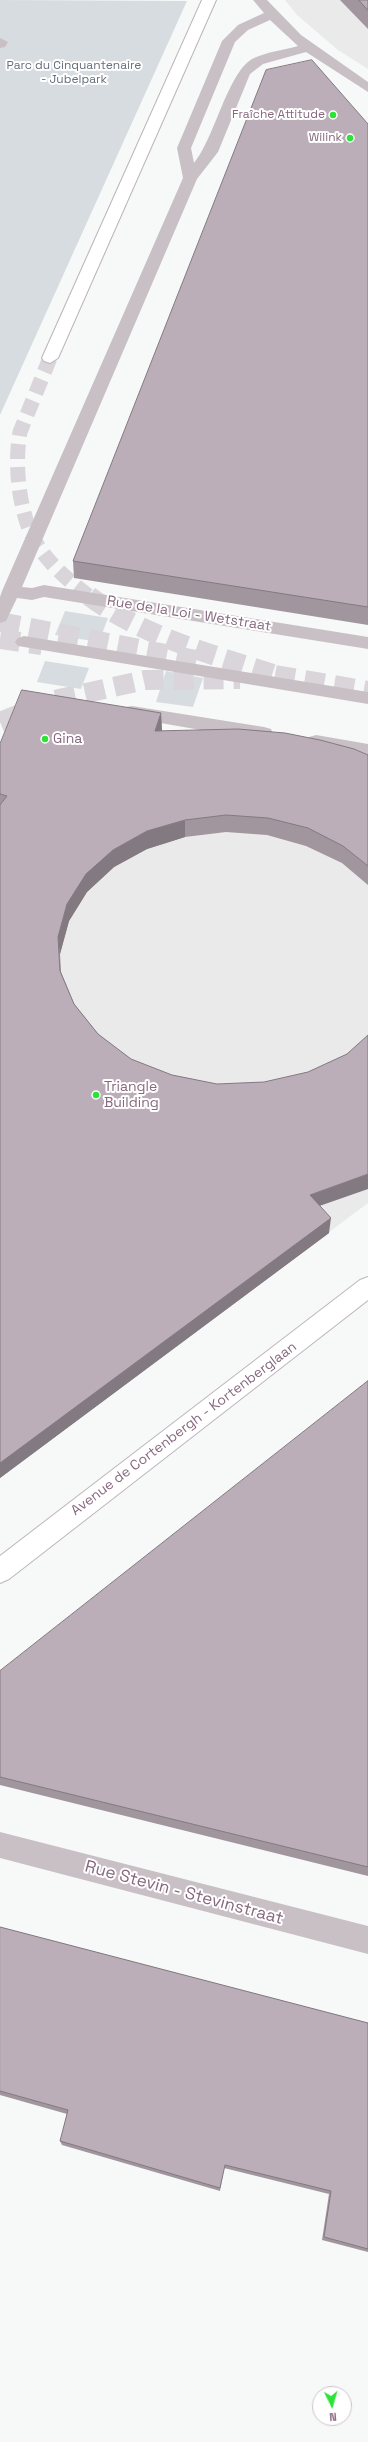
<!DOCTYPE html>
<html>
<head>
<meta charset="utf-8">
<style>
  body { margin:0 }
  #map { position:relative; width:368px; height:2442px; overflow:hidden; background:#f6f9f8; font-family:"Space Grotesk",sans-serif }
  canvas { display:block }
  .north { position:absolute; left:312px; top:2386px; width:40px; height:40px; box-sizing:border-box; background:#fff; border:1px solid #cfc3cc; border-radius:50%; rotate:175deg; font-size:11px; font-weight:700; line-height:16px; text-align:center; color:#87687f }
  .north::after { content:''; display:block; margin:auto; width:14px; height:18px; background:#2ce339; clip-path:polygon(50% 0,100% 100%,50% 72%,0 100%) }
</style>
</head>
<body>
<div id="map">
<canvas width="368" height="2442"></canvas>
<div class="north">N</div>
</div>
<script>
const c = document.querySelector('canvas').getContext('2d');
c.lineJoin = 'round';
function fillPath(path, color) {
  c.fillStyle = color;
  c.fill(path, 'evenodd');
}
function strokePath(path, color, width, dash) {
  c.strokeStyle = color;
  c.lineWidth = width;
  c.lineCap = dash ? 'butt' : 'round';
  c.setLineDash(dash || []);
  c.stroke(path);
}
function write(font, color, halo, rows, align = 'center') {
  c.font = font + ' "Space Grotesk",sans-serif';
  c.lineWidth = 4;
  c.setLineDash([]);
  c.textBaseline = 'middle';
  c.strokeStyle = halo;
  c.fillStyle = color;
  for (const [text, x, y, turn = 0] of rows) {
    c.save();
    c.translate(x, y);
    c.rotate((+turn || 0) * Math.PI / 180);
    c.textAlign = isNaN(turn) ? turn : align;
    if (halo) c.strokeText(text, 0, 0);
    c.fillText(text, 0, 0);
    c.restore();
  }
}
fillPath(new Path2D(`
  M 285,0 L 368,0 L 368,69 L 338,50 L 297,15 Z
  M 24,708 L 368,765 L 368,1203 L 0,1478 L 0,768 Z`), '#eaeaea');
fillPath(new Path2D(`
  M 0,0 L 187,1 L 0,415 Z
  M 65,611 L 108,618 L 99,642 L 55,635 Z
  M 45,661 L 89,668 L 81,689 L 37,682 Z
  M 166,671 L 203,678 L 193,707 L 156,702 Z`), '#d7dce0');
strokePath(new Path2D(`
  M 50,358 L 20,432 C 14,465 19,514 36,543 C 50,565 70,582 90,597`), '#dad5da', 15, [15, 8]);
strokePath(new Path2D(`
  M 89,596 C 146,639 222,657 289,679
  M 0,622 L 201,661
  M 0,639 L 42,645
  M 275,675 L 368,691
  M 0,722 L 55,700 L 145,680 L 240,679`), '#dad5da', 20, [20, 10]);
const secondary = new Path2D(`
  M 368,1277 L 368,1300 L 9,1579 L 0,1583 L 0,1556 L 360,1280 Z`);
const trunk = new Path2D(`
  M 202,0 L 216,0 L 58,358 L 50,363 L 44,361 L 42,358 Z`);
strokePath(secondary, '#bfb5bc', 2);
strokePath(trunk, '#bcb3b9', 2);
fillPath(new Path2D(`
  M 0,38 L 8,42 L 5,47 L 0,48 Z
  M 24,636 L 368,692 L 368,704 L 18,646 L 15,642 L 18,638 Z
  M 132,706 L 264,727 L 271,729 L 273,734 L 271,739 L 264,741 L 126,717 L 123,712 L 126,707 Z
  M 316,735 L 368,744 L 368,758 L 309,747 L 307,742 L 309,737 Z`), '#c9c0c6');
fillPath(new Path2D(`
  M 253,0 L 267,0 L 301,35 L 368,82 L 368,92 L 306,52 L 263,64 L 250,74 L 218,152 L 197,179 L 22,587 L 32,588 L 44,585 L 368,637 L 368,649 L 44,597 L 32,600 L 17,598 L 6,621 L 0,623 L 0,597 L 2,591 L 183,178 L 177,148 L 222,41 L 238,25 L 264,13 ZM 270,20 L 298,46 C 284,50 267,52 254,58 C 228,70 215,138 194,163 L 191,148 L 235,42 L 248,30 Z
  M 0,1832 L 368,1926 L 368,1954 L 0,1858 Z`), '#c9c0c6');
fillPath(secondary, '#fff');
fillPath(trunk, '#fff');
fillPath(new Path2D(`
  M 340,0 L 368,0 L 368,29 Z
  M 368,124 L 368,625 L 74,578 L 73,561 Z
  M 161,713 L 162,731 L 368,755 L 368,885 L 342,863 L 306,846 L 267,835 L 226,832 L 185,837 L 147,849 L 114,867 L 87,892 L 69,921 L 60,954 L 61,972 L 74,1004 L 98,1034 L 320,1206 L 329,1233 L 0,1478 L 0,744 Z
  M 368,1381 L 368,1876 L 0,1785 L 0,1671 Z
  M 0,1927 L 368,2023 L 368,2252 L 322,2240 L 329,2194 L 224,2168 L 220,2191 L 62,2145 L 60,2141 L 67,2114 L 0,2095 Z`), '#a1969e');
fillPath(new Path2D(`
  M 161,713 L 162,731 L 155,731 Z
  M 185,820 L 185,837 L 147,849 L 114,867 L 87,892 L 69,921 L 60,954 L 58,937 L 67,904 L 86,874 L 113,850 L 147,831 Z
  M 368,1174 L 368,1189 L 308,1210 L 310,1195 Z
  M 331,1218 L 329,1233 L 0,1478 L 0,1463 Z`), '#837a81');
const building = new Path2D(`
  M 359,0 L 368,0 L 368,10 Z
  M 312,60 L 368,124 L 368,607 L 73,561 L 266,70 Z
  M 22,690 L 161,713 L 155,731 L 238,729 L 285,733 L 320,740 L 354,749 L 368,755 L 368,866 L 343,846 L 308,828 L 268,818 L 226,815 L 185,820 L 147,831 L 113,850 L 86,874 L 67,904 L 58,937 L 60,971 L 74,1004 L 98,1034 L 131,1059 L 172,1075 L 217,1084 L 264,1082 L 308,1072 L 347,1054 L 368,1035 L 368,1174 L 310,1195 L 331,1218 L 0,1463 L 0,805 L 7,796 L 0,794 L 0,744 Z
  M 368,1381 L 368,1867 L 0,1777 L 0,1671 Z
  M 0,1927 L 368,2023 L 368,2249 L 324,2237 L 331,2191 L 225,2165 L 220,2188 L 60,2141 L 68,2110 L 0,2091 Z`);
fillPath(building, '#bbaeb8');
strokePath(building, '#837a81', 1);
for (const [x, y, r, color] of [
  [333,115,4,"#2ce339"],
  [350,138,4,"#2ce339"],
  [45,739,4,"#2ce339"],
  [96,1095,4,"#2ce339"]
]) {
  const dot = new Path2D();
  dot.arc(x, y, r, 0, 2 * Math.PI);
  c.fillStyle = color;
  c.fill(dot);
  strokePath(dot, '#fff', 1.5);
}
write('12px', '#676f7e', '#fff', [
  ["Parc du Cinquantenaire",74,66],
  ["- Jubelpark",74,80]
]);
write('12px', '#87687f', '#fff', [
  ["Fraîche Attitude",325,115],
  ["Wilink",342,138]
], 'right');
write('14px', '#87687f', '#fff', [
  ["Rue de la Loi - Wetstraat",189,614,9],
  ["Avenue de Cortenbergh - Kortenberglaan",184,1429,-37]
]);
write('14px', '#87687f', '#fff', [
  ["Gina",53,739],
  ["Triangle",104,1087],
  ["Building",104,1103]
], 'left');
write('17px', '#87687f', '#fff', [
  ["Rue Stevin - Stevinstraat",184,1893,15]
]);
</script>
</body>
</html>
